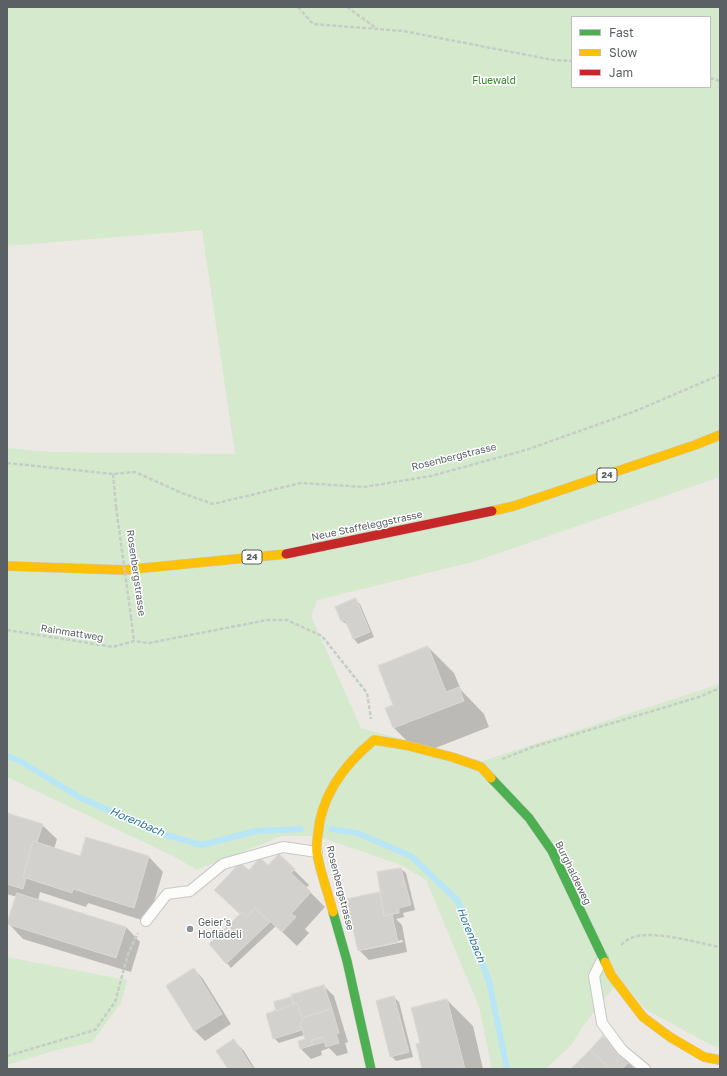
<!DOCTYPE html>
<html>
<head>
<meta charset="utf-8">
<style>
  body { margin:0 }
  #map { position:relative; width:727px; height:1076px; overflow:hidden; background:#ece9e4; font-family:"Golos Text",sans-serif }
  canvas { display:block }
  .frame { position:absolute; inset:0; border:8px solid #5a6064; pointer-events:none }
  .legend { position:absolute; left:571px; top:16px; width:140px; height:72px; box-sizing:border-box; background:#fff; border:1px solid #bdbfc1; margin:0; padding:5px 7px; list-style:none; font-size:12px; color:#5a6064 }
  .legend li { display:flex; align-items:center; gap:8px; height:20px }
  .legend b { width:20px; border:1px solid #bdbfc1 }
</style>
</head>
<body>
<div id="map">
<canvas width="727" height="1076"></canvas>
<div class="frame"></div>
<ul class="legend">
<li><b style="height:5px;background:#4caf50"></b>Fast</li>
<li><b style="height:5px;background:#ffc107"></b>Slow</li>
<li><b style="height:5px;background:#c62828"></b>Jam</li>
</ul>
</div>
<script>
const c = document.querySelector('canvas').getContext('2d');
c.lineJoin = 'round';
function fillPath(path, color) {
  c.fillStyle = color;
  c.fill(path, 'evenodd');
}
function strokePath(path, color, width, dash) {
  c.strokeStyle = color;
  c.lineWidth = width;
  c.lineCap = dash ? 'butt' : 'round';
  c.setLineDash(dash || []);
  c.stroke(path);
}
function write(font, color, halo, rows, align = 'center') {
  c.font = font + ' "Golos Text",sans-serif';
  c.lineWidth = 3;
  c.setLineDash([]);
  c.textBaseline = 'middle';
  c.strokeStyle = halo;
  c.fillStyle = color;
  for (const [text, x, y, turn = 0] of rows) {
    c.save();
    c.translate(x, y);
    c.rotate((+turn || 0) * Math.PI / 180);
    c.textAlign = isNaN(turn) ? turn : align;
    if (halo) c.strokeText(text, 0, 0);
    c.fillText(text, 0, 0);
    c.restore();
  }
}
fillPath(new Path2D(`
  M 7,7 L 720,7 L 720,477 L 473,562 L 317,600 L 311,616 L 361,728 L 482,761 L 720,684 L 720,1048 L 709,1044 L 645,1009 L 620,979 L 583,1026 L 572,1044 L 546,1069 L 492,1069 L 479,1007 L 426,880 L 401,865 L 317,836 L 282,836 L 197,870 L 173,856 L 7,777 L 7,448 L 52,452 L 235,454 L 202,230 L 7,246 ZM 572,17 L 710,17 L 710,87 L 572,87 Z
  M 7,957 L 127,980 L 121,1003 L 92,1042 L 53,1051 L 7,1065 Z`), '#d5e9cd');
fillPath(new Path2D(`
  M 355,600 L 360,604 L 374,637 L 358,644 L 354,639 L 348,625 L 342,621 Z
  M 428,647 L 454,673 L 461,690 L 484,714 L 489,727 L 420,754 L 394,728 L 387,708 L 394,705 Z
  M 7,814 L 42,825 L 57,839 L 54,849 L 81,857 L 87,838 L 149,857 L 163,872 L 148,922 L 88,903 L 86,907 L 40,892 L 38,901 L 126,927 L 140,942 L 131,972 L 23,939 L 9,924 L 17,897 L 7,894 Z
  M 279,855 L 309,885 L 306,888 L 325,907 L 305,929 L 309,933 L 297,946 L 276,926 L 231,968 L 211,944 L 241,915 L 215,890 L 249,872 L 268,867 Z
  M 401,869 L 406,873 L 415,910 L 403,913 L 404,917 L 396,919 L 402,925 L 407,952 L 369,960 L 359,950 L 355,930 L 349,925 L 379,893 L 382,896 ZM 402,940 L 403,942 L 365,950 L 365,948 Z
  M 194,969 L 203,979 L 231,1024 L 205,1041 L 195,1031 L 167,986 Z
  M 324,986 L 334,996 L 348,1042 L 345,1043 L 348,1053 L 337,1056 L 329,1048 L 321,1051 L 322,1055 L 311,1059 L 301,1049 L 299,1042 L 306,1040 L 304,1035 L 279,1043 L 274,1038 L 277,1011 L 291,998 L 294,1000 Z
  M 394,997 L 399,1002 L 413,1057 L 396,1061 L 391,1056 Z
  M 447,1000 L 473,1026 L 483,1069 L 423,1069 L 421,1044 Z
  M 603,1038 L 635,1069 L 572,1069 Z
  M 234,1041 L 244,1051 L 255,1069 L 229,1069 Z`), '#0003');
strokePath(new Path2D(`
  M 7,756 L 20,761 L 81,798 L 159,833 L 202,845 L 256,831 L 301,829
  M 331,829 L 357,833 L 411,856 L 458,901 L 489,981 L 507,1069`), '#b8e6f7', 6);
const building = new Path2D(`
  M 356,598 L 370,632 L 353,639 L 345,620 L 341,621 L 335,607 Z
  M 428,646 L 446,692 L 459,687 L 464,701 L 393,728 L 385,708 L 393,705 L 378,666 Z
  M 7,813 L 43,824 L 37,842 L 33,841 L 23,877 L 26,878 L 23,889 L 7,884 Z
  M 86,837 L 149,856 L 134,908 L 73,889 L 72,893 L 23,877 L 33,841 L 80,856 Z
  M 279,854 L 295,869 L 291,873 L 311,892 L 291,914 L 296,917 L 282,932 L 255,908 L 247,917 L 242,912 L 240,914 L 214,890 L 240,863 L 249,870 L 260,858 L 268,865 Z
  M 401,868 L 411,905 L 399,908 L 399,913 L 384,916 L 377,872 Z
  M 380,892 L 384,916 L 392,914 L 398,942 L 358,951 L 352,925 L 348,926 L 343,900 Z
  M 17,893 L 126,927 L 116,958 L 7,924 Z
  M 255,908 L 270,922 L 226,964 L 209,944 L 242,912 L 247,917 Z
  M 194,968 L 222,1014 L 194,1031 L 166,986 Z
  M 324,985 L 332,1009 L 302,1018 L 297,1003 L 294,1004 L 291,995 Z
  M 394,996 L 409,1052 L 390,1057 L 376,1001 Z
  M 291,997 L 294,1005 L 276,1011 L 274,1002 Z
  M 447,999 L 465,1069 L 422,1069 L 416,1044 L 420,1043 L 411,1008 Z
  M 297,1003 L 303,1022 L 300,1023 L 302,1030 L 273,1039 L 266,1014 Z
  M 332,1009 L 339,1033 L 336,1034 L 339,1043 L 326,1047 L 323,1037 L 311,1041 L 313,1045 L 300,1049 L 298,1041 L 305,1039 L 300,1023 L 303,1022 L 302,1018 Z
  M 603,1036 L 629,1062 L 622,1069 L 610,1069 L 590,1050 Z
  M 323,1037 L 324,1042 L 313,1045 L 311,1041 Z
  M 234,1039 L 253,1069 L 228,1069 L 216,1051 Z
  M 590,1050 L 610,1069 L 585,1069 L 578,1062 Z
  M 578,1062 L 585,1069 L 571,1069 Z`);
fillPath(building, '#d3d1ce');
strokePath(building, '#dbd8d4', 1);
const lane = new Path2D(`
  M 146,921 L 167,894 L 190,891 L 223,864 L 283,847 L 317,852
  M 603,958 L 594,976 L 602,1023 L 622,1050 L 645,1069`);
const fast = new Path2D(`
  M 491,778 L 529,818 L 552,851 L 605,962
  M 333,912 L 347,961 L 371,1069`);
const slow = new Path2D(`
  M 492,511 L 514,506 L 695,445 L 720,435
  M 7,566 L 124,570 L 286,554
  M 333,912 C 328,892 320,872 317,853 C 316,847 317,840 318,834 C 321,796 345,764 374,740 L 405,745 L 452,757 L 481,767 L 491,778
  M 605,962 L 611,975 L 643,1017 L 670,1037 L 704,1057 L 720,1060`);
const jam = new Path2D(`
  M 286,554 L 492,511`);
strokePath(lane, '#c8c8c7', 12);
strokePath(fast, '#c8c8c7', 10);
strokePath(slow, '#c8c8c7', 10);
strokePath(jam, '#c8c8c7', 10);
strokePath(new Path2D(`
  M 298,7 L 313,24 L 403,31 L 553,60 L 572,61
  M 347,7 L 376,28
  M 710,78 L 720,81
  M 7,463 L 113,474 L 135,472 L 182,493 L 213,504 L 301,483 L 364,487 L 431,476 L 526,450 L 633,412 L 720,375
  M 113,474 L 116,507
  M 131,617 L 134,641
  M 7,630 L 113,647 L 134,641 L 149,643 L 267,620 L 287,620 L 322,636 L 367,693 L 371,719
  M 502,759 L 533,747 L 699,697 L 720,688
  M 621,945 C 624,943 627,939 631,938 C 653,929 697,943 720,947
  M 7,1056 L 95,1030 L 115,1002 L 128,954 L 138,933`), '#c6cdc7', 2.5, [4, 2]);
strokePath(lane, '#fcfcfb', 10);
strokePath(fast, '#4caf50', 9);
strokePath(slow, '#ffc107', 9);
strokePath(jam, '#c62828', 9);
strokePath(new Path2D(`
  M 116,507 L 131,617`), '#c6cdc7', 2.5, [4, 2]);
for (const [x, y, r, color] of [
  [190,929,4,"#8d9091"]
]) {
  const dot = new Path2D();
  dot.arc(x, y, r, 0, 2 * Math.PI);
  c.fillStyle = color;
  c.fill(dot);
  strokePath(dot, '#fff', 1.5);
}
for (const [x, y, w] of [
  [607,475,20],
  [252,557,20]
]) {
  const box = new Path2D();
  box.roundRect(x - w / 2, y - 7, w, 14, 3);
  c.fillStyle = '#fff';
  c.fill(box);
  strokePath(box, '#5a6064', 1);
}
write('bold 9px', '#5a6064', null, [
  ["24",607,475],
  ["24",252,557]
]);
write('10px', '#35822b', '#fff', [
  ["Fluewald",494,81]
]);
write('10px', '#5a6064', '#fff', [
  ["Rosenbergstrasse",454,457,-14],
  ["Neue Staffeleggstrasse",367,526,-12],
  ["Rosenbergstrasse",136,573,82],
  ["Rainmattweg",72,633,9],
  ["Burghaldeweg",573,873,64],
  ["Rosenbergstrasse",340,888,76]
]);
write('10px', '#5a6064', '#fff', [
  ["Geier's",198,923],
  ["Hoflädeli",198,935]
], 'left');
write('italic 11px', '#2e779f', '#fff', [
  ["Horenbach",137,822,23],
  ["Horenbach",471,935,68]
]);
</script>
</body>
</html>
